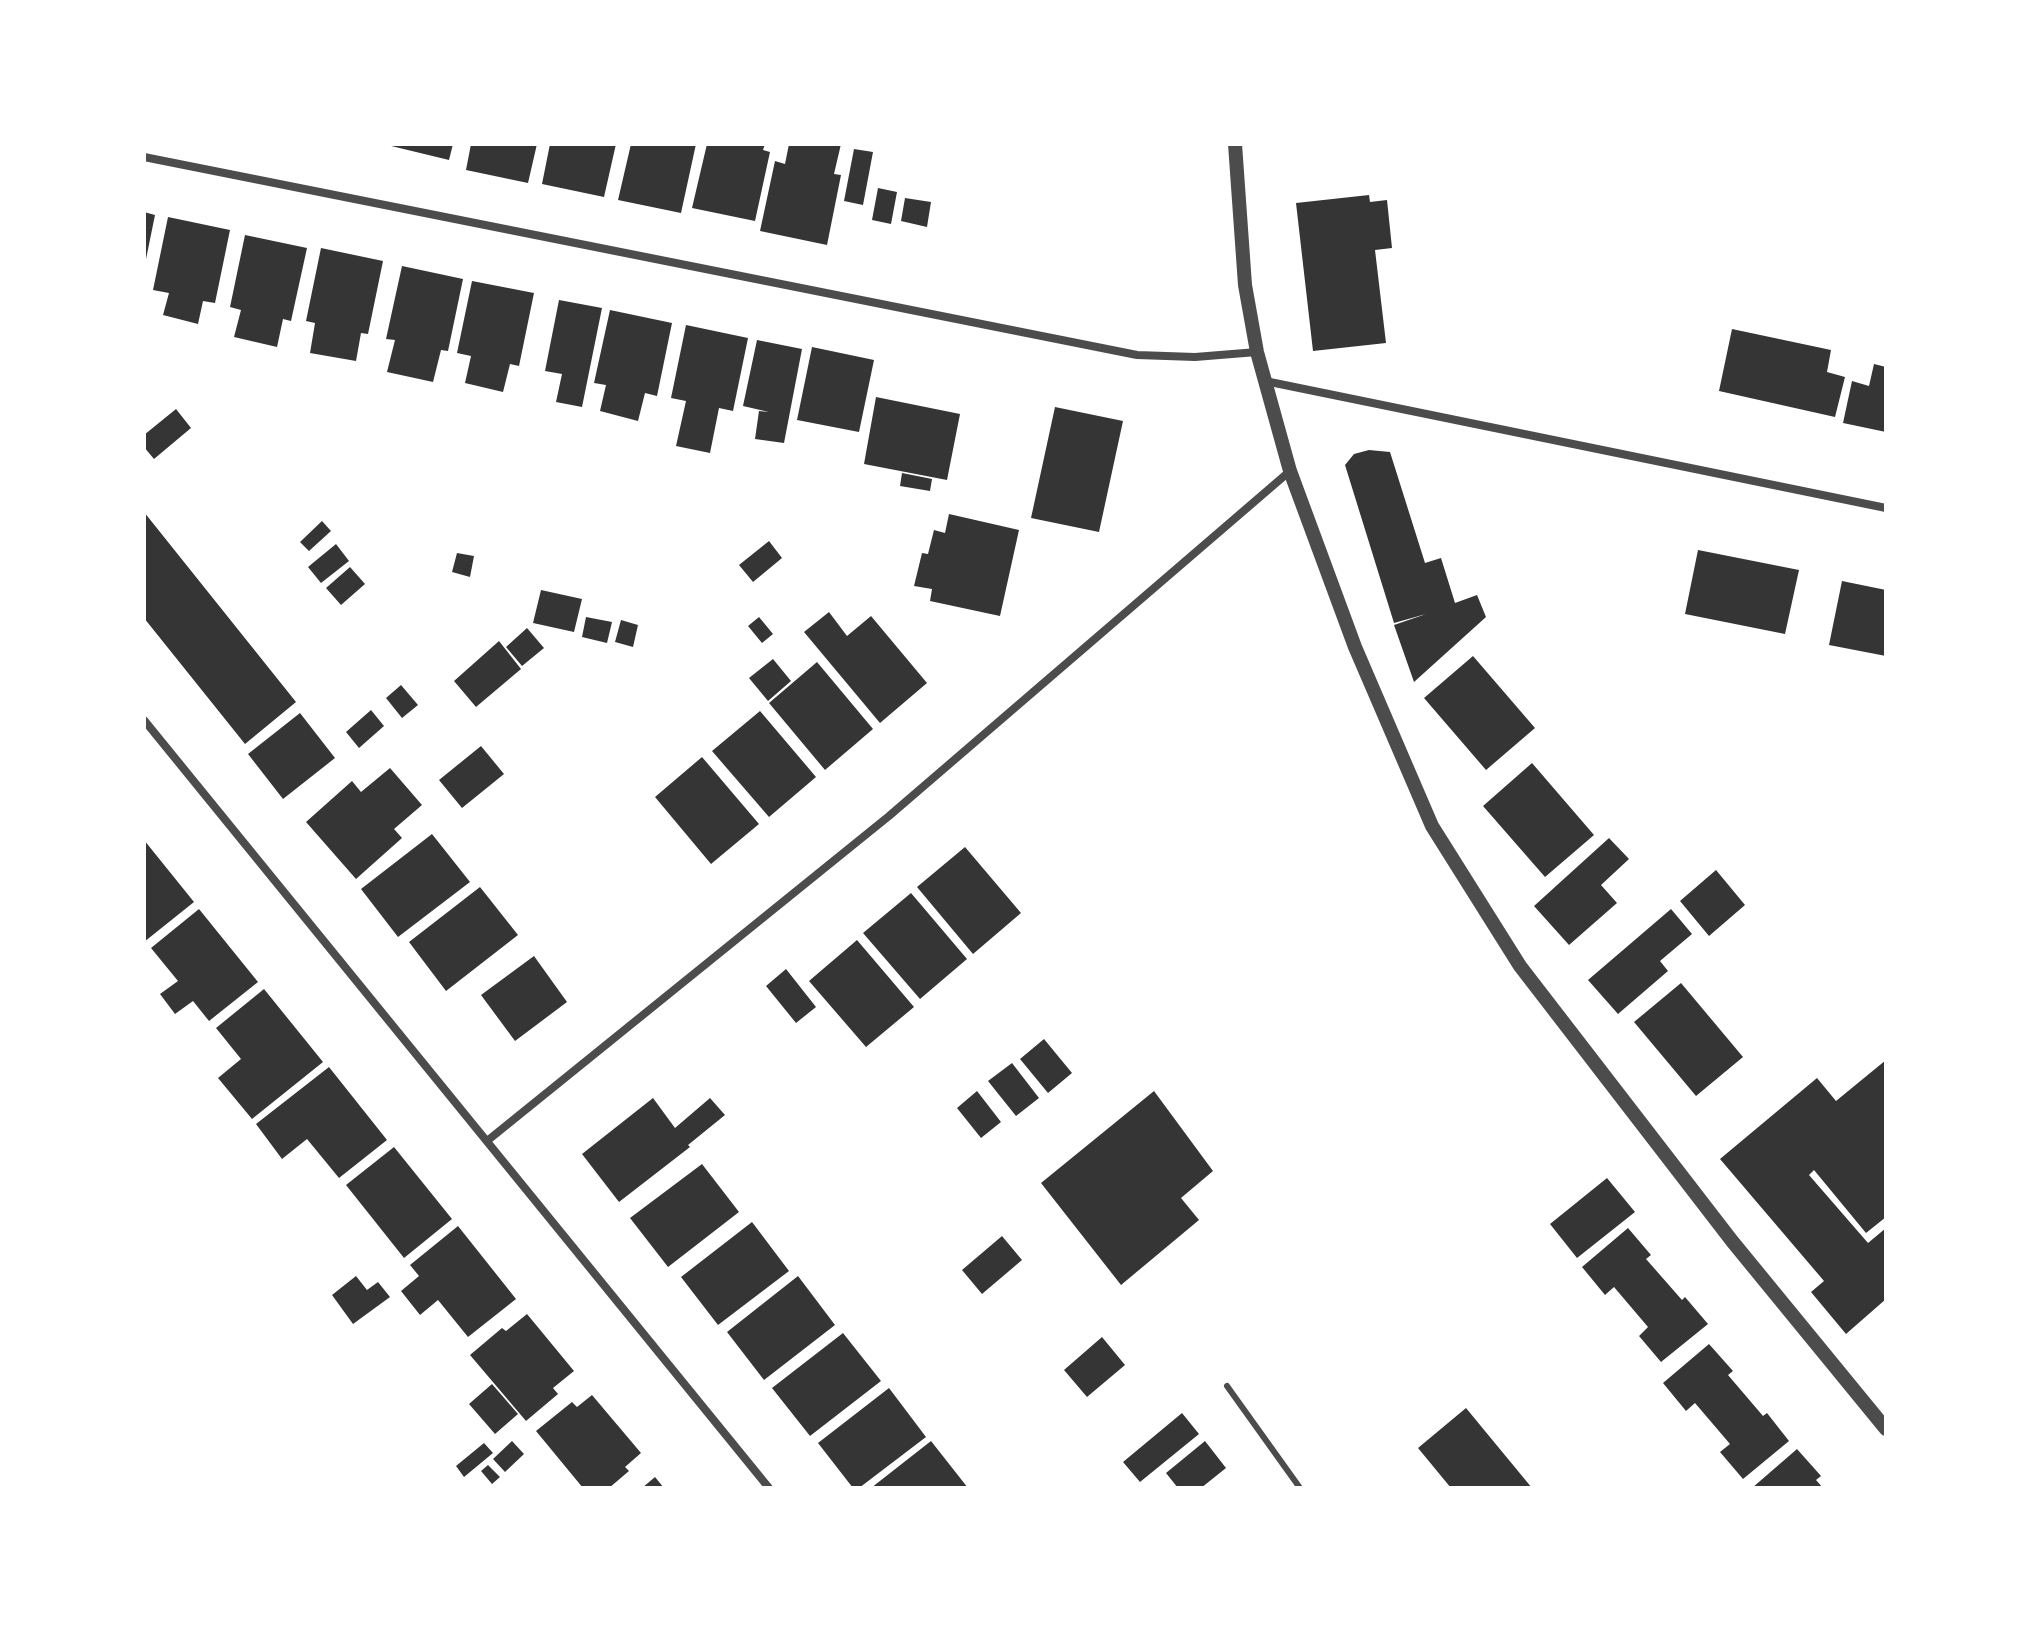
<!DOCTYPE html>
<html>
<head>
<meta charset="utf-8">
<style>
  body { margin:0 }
  #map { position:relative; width:2030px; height:1632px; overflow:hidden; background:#fff; font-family:"Open Sans",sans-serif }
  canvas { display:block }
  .frame { position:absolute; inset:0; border:146px solid #fff; pointer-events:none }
</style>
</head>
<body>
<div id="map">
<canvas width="2030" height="1632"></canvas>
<div class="frame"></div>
</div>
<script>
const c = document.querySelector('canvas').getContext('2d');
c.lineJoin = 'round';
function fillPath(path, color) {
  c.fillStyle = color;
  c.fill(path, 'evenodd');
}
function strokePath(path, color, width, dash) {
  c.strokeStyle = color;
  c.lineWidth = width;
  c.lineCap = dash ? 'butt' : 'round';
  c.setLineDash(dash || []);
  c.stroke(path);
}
fillPath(new Path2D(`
  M 383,144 L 453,144 L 449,160 Z
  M 471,144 L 537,144 L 528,183 L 466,170 Z
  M 550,144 L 616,144 L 604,197 L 542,184 Z
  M 631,144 L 696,144 L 681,213 L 618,200 Z
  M 707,144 L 765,144 L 763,150 L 770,152 L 755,221 L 692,208 Z
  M 789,144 L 841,144 L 834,174 L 841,175 L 827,245 L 760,231 L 775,161 L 785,164 Z
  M 854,149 L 873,152 L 863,205 L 844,201 Z
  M 878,188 L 897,192 L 891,224 L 872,220 Z
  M 1369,195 L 1370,202 L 1387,200 L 1392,248 L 1375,250 L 1386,343 L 1313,351 L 1296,203 Z
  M 905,198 L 931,202 L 927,227 L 901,221 Z
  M 144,212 L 155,215 L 145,264 L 144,264 Z
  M 168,217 L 230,230 L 215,303 L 203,301 L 198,324 L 163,315 L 169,293 L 153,290 Z
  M 245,235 L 307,248 L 291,321 L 283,319 L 277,347 L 234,337 L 241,310 L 230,307 Z
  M 321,248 L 383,261 L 368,334 L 361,333 L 356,361 L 310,353 L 315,323 L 306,321 Z
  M 402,266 L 463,279 L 448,351 L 441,350 L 433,382 L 387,372 L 395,340 L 386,339 Z
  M 472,281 L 534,293 L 519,366 L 510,364 L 503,392 L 465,383 L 471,356 L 457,353 Z
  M 559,300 L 602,308 L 582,407 L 556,402 L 562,374 L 545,371 Z
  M 610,310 L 672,323 L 657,396 L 645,393 L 638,421 L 600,411 L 606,385 L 594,383 Z
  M 686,325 L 748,338 L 733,411 L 719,408 L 710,453 L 676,446 L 686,401 L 671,398 Z
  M 1732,329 L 1831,350 L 1827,372 L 1845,377 L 1835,417 L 1719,391 Z
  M 757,340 L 802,349 L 784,443 L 755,439 L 759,411 L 769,412 L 743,406 Z
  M 812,347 L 874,360 L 859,432 L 797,420 Z
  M 1874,364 L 1886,367 L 1886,432 L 1843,423 L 1852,381 L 1869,386 Z
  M 876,397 L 960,414 L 947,480 L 864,464 Z
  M 1055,407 L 1123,421 L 1099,532 L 1031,518 Z
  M 176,409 L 191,428 L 154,459 L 144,447 L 144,435 Z
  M 1369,450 L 1390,452 L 1425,563 L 1441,558 L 1455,603 L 1477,595 L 1486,617 L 1414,682 L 1394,625 L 1426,614 L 1394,623 L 1345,465 L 1354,454 Z
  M 902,473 L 932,479 L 930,491 L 900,486 Z
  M 144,512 L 296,702 L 245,744 L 144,618 Z
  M 949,514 L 1019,530 L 1000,616 L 930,601 L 932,589 L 914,586 L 922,553 L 928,554 L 934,530 L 945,533 Z
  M 322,521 L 331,531 L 309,551 L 300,542 Z
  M 769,541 L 782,558 L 753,582 L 739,565 Z
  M 336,544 L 349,561 L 321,583 L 308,567 Z
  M 1698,550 L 1799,570 L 1785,634 L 1685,614 Z
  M 457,553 L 474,556 L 470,577 L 452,572 Z
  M 350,567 L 365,584 L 341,605 L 326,588 Z
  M 1842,581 L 1886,590 L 1886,656 L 1829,645 Z
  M 541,590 L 582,599 L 574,632 L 533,623 Z
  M 829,612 L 847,636 L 871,616 L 927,683 L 880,723 L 804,632 Z
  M 586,617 L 612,622 L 607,643 L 582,637 Z
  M 759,617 L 773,634 L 762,643 L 748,626 Z
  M 621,620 L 638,625 L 633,647 L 615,642 Z
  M 527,628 L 544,648 L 522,666 L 506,647 Z
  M 499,641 L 521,669 L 476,707 L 454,681 Z
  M 1473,656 L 1535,728 L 1486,770 L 1424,698 Z
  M 773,659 L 791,681 L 768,701 L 749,678 Z
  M 817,662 L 873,729 L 825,770 L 769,703 Z
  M 401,685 L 418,705 L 402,718 L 386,698 Z
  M 371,710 L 384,726 L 359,748 L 346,732 Z
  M 760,711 L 816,777 L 769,817 L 712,751 Z
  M 300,713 L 335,758 L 283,799 L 248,754 Z
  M 481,746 L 504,774 L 462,808 L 439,780 Z
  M 702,757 L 759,824 L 711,864 L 655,797 Z
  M 1532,763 L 1594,835 L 1545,877 L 1483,806 Z
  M 390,768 L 422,805 L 394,829 L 402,838 L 356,879 L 306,822 L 352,781 L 361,792 Z
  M 432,834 L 470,882 L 398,937 L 361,889 Z
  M 1609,838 L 1629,859 L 1601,885 L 1617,903 L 1569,945 L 1534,906 Z
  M 144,840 L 194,902 L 144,942 Z
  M 965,847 L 1021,913 L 973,954 L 917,887 Z
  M 1716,870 L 1745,905 L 1709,936 L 1680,901 Z
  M 480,887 L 518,935 L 446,991 L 409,942 Z
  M 911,893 L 967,959 L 920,999 L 863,933 Z
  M 199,909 L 258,982 L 209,1021 L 193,1001 L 175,1014 L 160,994 L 178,981 L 151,948 Z
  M 1671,909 L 1692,934 L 1660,961 L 1668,971 L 1618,1014 L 1588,980 Z
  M 857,940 L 914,1007 L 866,1047 L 809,981 Z
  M 534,956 L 567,1002 L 515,1041 L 481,995 Z
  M 786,969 L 816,1007 L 796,1023 L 766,986 Z
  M 1681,983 L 1743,1057 L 1696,1096 L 1634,1022 Z
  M 264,989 L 323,1062 L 252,1119 L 218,1078 L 241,1059 L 216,1028 Z
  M 1044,1039 L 1072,1073 L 1048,1093 L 1020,1059 Z
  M 1886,1060 L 1886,1217 L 1866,1233 L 1814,1170 L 1809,1175 L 1868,1243 L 1886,1228 L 1886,1299 L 1846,1334 L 1811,1292 L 1824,1281 L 1720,1159 L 1817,1078 L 1836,1101 Z
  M 1012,1063 L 1039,1098 L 1016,1116 L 988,1081 Z
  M 329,1067 L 387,1140 L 339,1178 L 307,1139 L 282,1159 L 256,1124 Z
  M 977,1091 L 1001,1122 L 981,1138 L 957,1108 Z
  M 1154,1091 L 1213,1171 L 1181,1198 L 1199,1220 L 1121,1285 L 1041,1183 Z
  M 653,1098 L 675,1128 L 710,1098 L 725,1115 L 688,1145 L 690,1147 L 619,1202 L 582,1154 Z
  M 394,1147 L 452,1219 L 404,1258 L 346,1185 Z
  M 702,1164 L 739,1212 L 668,1267 L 630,1218 Z
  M 1607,1178 L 1635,1212 L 1577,1258 L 1550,1224 Z
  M 752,1222 L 789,1271 L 718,1325 L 681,1277 Z
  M 458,1226 L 516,1299 L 468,1337 L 438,1300 L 420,1315 L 401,1291 L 419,1276 L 410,1265 Z
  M 1628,1228 L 1651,1255 L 1646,1259 L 1682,1300 L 1685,1297 L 1708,1324 L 1661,1362 L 1639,1336 L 1648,1327 L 1614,1287 L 1605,1295 L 1582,1267 Z
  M 1002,1236 L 1022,1260 L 982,1294 L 962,1270 Z
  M 356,1276 L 367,1290 L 378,1282 L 390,1297 L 353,1324 L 332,1295 Z
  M 798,1276 L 835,1325 L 764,1380 L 727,1332 Z
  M 527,1314 L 574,1371 L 553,1388 L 558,1394 L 526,1421 L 470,1355 L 502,1328 L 506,1331 Z
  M 843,1333 L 881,1381 L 810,1436 L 772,1388 Z
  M 1102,1337 L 1125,1365 L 1087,1397 L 1064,1370 Z
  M 1709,1344 L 1733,1371 L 1728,1375 L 1763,1416 L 1767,1413 L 1789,1441 L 1743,1479 L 1720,1452 L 1730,1444 L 1695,1403 L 1686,1411 L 1663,1383 Z
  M 492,1384 L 518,1414 L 495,1434 L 469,1404 Z
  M 889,1388 L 926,1437 L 859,1488 L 853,1488 L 818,1443 Z
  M 592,1395 L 641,1453 L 625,1467 L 629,1471 L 609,1488 L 583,1488 L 536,1431 L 572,1402 L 577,1407 Z
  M 1466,1408 L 1532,1488 L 1451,1488 L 1418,1448 Z
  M 1182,1413 L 1199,1434 L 1140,1482 L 1123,1462 Z
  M 512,1441 L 524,1454 L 505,1472 L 493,1459 Z
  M 931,1441 L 968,1488 L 871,1488 Z
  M 1205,1441 L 1226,1468 L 1201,1488 L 1178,1488 L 1166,1473 Z
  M 484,1443 L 493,1453 L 464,1477 L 456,1466 Z
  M 1797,1449 L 1821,1476 L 1816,1480 L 1823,1488 L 1752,1488 Z
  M 488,1465 L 500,1477 L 492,1484 L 481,1471 Z
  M 655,1477 L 664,1488 L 642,1488 Z`), '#353535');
strokePath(new Path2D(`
  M 1227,1386 L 1300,1488`), '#4c4c4c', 6);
strokePath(new Path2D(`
  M 144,157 L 1137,355 L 1195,357 L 1257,352
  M 1265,381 L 1886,508
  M 144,720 L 769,1488
  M 487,1141 L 889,816 L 1290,471`), '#4c4c4c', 8);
strokePath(new Path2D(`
  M 1235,144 L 1245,285 L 1257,352 L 1290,471 L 1355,647 L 1432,826 L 1520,966 L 1732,1241 L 1886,1429`), '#4c4c4c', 14);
</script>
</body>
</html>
